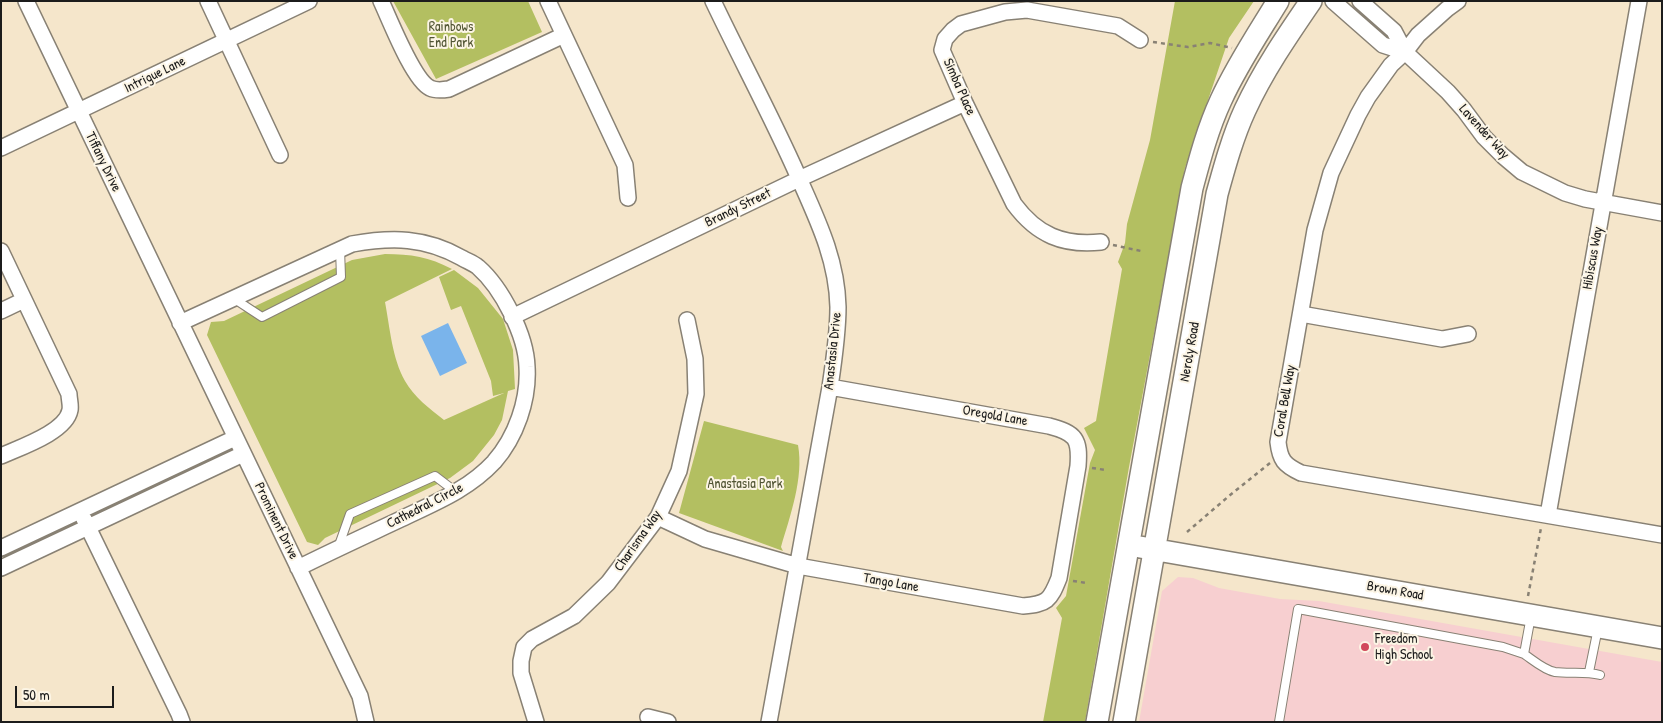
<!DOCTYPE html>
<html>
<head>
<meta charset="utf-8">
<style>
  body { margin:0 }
  #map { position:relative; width:1663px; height:723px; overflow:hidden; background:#f5e6cb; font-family:"Patrick Hand",sans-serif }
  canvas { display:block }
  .frame { position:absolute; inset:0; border:2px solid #1c1c1c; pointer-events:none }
  .scale { position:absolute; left:15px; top:686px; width:99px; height:22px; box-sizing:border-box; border:2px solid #1c1c1c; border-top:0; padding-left:6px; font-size:15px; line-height:18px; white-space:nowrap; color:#1c1c1c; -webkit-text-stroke:4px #fcf5e5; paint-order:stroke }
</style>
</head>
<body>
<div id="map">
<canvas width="1663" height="723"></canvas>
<div class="frame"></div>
<div class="scale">50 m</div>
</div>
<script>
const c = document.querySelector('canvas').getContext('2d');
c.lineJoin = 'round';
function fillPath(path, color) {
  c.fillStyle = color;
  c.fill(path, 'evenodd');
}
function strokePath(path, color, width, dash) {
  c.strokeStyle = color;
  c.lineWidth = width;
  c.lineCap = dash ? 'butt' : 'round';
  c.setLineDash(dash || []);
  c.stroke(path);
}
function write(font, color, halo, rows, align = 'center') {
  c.font = font + ' "Patrick Hand",sans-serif';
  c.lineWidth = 4;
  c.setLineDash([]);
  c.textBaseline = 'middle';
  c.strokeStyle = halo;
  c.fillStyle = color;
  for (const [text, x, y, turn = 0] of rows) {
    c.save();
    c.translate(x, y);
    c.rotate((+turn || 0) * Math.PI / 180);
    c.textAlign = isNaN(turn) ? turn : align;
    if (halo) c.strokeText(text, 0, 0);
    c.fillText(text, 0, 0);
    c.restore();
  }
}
fillPath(new Path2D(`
  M 1178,577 L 1193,578 L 1219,588 L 1280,599 L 1319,601 L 1662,662 L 1662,722 L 1139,722 L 1162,591 Z`), '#f7cfd0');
fillPath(new Path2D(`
  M 393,1 L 528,1 L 542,32 L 436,79 Z
  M 1175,1 L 1254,1 L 1229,38 L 1185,168 L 1129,467 L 1085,722 L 1043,722 L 1062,618 L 1056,608 L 1066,596 L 1090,463 L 1095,450 L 1084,428 L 1096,421 L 1122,269 L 1118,262 L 1125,243 L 1127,224 L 1150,140 Z
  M 385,254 C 411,254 429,257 452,269 L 385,302 C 390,328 392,358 405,381 C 414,397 430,409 444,420 L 504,393 L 493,396 L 491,381 L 461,306 L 451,310 L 439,277 L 454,270 L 478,288 L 503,319 L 513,350 L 515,389 L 508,391 L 502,420 L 494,435 L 473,461 L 450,478 L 325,538 L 318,545 L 307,542 L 207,335 L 211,322 L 224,321 L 352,260 Z
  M 704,421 L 798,445 C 804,478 790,516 781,547 L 783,551 L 679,513 Z`), '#b3bf61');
fillPath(new Path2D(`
  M 448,323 L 467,363 L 440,376 L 421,336 Z`), '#7ab4eb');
const lane = new Path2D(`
  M 233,298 L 262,317 L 341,277 L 340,249
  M 338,548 L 350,514 L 435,476 L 456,492
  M 1524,654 C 1533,660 1544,670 1555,672 C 1570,674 1585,671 1600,675
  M 1589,672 L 1598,628
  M 1279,722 L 1298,609 L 1503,647 L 1524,654 L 1531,616`);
const street = new Path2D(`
  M 26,1 L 360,696 L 366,722
  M 208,1 L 280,155
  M 381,1 C 390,20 413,80 430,88 C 436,91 443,90 449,89 L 564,35
  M 548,1 L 625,165 L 628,198
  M 713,1 C 741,60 772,117 798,176 C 817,219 837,259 838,307 C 838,334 834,360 830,387 L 769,722
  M 1333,1 L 1383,45 L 1405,52
  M 1360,1 L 1394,31 L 1405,52 L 1448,92 L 1464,110 L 1484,137 L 1503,156 L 1522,172 L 1565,193 L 1585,199 L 1662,213
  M 1458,1 L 1447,9 L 1418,35 L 1405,52 L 1391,65 L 1368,97 L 1358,115 L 1331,173 L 1315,230 L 1278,442 C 1280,460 1284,465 1301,473 L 1662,535
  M 1,148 L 309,1
  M 1101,242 C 1063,246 1037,235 1014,204 L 965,103 L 942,50 L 945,39 L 953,30 L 961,24 L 1005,12 L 1027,10 L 1118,26 L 1140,40
  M 1,251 L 69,394 C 69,399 71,405 70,410 C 66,432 21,447 1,456
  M 1,311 L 24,300
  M 1301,314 L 1442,339 L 1468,334
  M 512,317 L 799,179 L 965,103
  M 180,323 L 352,244 C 392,237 425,237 462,258 C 467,261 473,263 478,267 C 502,288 526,335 527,367 C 529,400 516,437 494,462 C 468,490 434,503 401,519 C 367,535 332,551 298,568
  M 1548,515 L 1639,1
  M 658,517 L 705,539 L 798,566 L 1023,606 C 1047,604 1050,601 1059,578 L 1078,466 C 1080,439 1076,433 1049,426 L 830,387
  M 84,519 L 179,714 L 182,722
  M 1,548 L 235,438
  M 1,568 L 243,454
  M 648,717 L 668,722
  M 536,722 L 521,673 L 521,661 L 524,647 L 532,639 L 574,616 L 608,583 L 658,517 L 679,471 L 696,394 L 695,359 L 687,320`);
const secondary = new Path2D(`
  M 1140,547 L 1662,638
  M 1097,722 L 1192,188 C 1200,158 1208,128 1221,100 C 1237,65 1258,34 1278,1
  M 1124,722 L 1217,194 C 1225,165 1233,136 1245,110 C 1263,71 1287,36 1311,1`);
strokePath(lane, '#888174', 10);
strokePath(street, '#888174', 18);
strokePath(secondary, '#888174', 24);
strokePath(new Path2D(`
  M 1153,42 L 1188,47 L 1210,43 L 1232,48
  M 1113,245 L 1141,251
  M 1092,468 L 1106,470
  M 1187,532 L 1229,496 L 1270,463
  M 1073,581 L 1087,583
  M 1528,596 L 1541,528`), '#888174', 2.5, [4, 4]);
strokePath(lane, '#fff', 8);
strokePath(street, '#fff', 15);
strokePath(secondary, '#fff', 21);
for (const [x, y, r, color] of [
  [1365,647,5,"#d1495b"]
]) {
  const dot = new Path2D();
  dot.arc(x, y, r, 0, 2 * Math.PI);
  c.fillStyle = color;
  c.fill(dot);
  strokePath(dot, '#fcf5e5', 2);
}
write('14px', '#515534', '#fcf5e5', [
  ["Rainbows",451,27],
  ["End Park",451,43],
  ["Anastasia Park",745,484]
]);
write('14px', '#1c1c1c', '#fcf5e5', [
  ["Intrigue Lane",155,75,-26],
  ["Simba Place",959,87,66],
  ["Lavender Way",1484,132,48],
  ["Tiffany Drive",103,162,64],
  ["Brandy Street",738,208,-26],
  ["Hibiscus Way",1593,258,-80],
  ["Anastasia Drive",833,351,-84],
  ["Neroly Road",1190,352,-80],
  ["Coral Bell Way",1285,401,-80],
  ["Oregold Lane",995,416,10],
  ["Cathedral Circle",425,506,-27],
  ["Prominent Drive",276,521,64],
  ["Charisma Way",638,541,-55],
  ["Tango Lane",891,583,10],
  ["Brown Road",1395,591,10]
]);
write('14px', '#1c1c1c', '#fcf5e5', [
  ["Freedom",1375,639],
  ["High School",1375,655]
], 'left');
</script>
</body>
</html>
